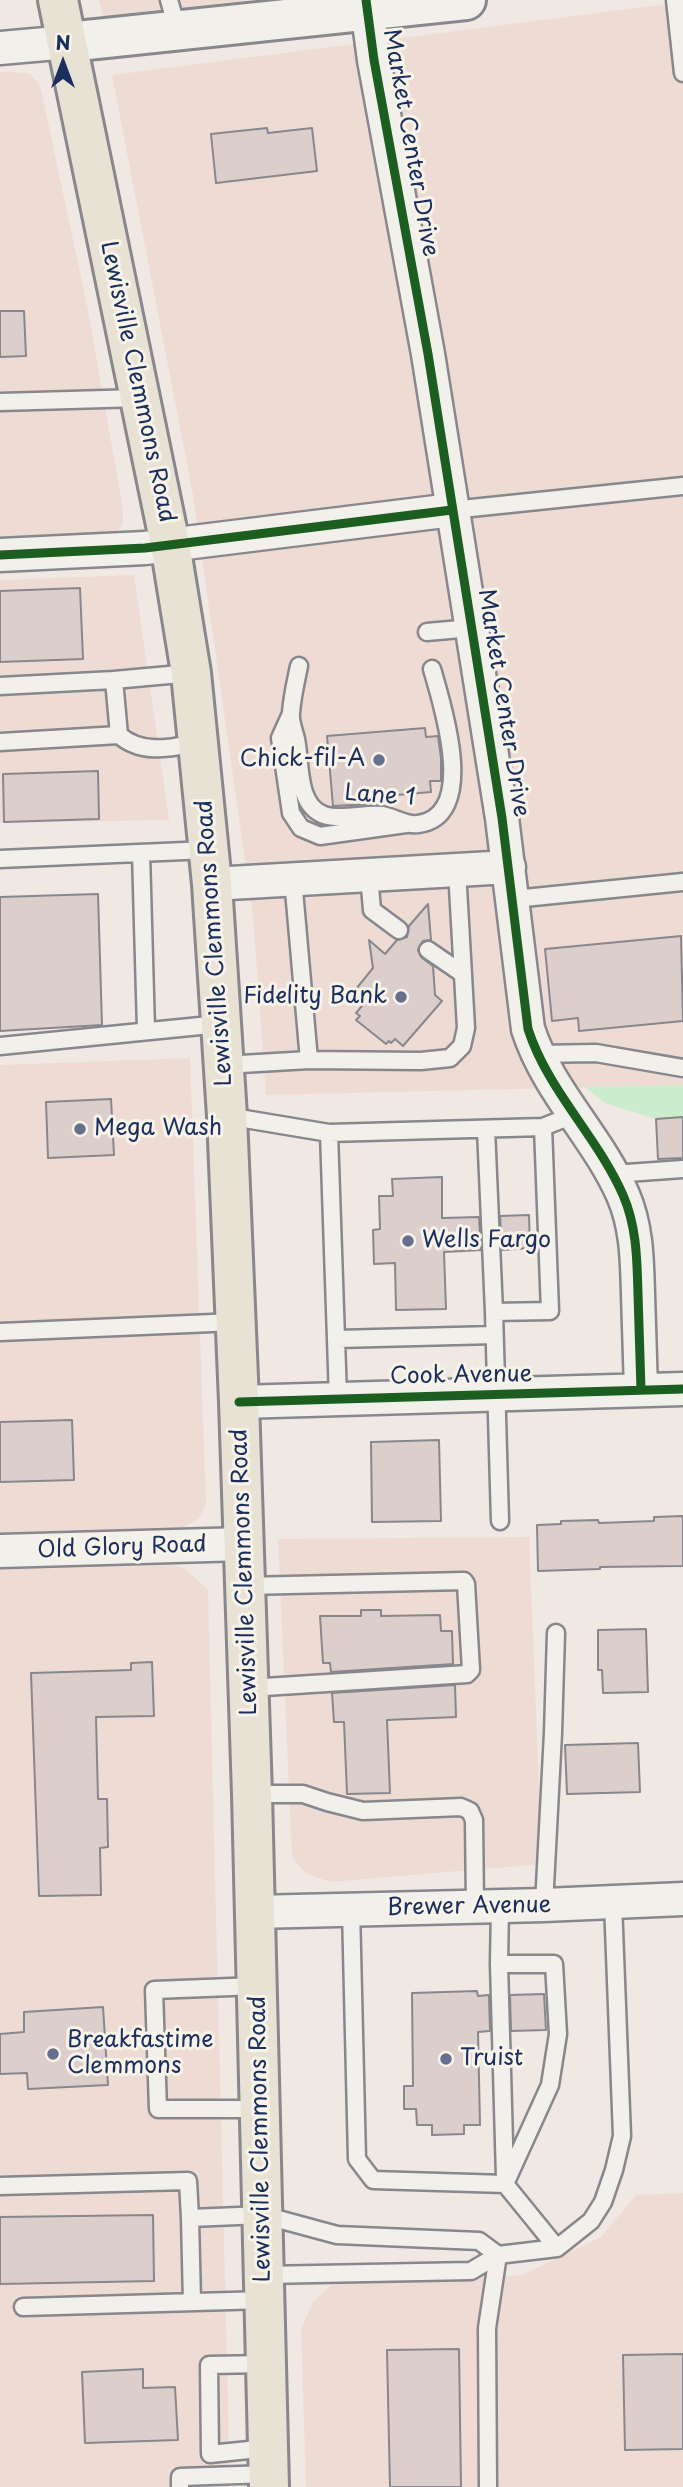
<!DOCTYPE html>
<html>
<head>
<meta charset="utf-8">
<style>
  body { margin:0 }
  #map { position:relative; width:683px; height:2487px; overflow:hidden; background:#f0e8e2; font-family:"Playpen Sans",sans-serif }
  canvas { display:block }
  .north { position:absolute; left:28px; top:28px; width:70px; height:70px; -webkit-text-stroke:5px #f7f3e8; paint-order:stroke; rotate:0deg; font-size:19px; font-weight:700; line-height:28px; text-align:center; color:#1b2f5e }
  .north::after { content:''; display:block; margin:auto; width:24px; height:32px; background:#1b2f5e; clip-path:polygon(50% 0,100% 100%,50% 72%,0 100%) }
</style>
</head>
<body>
<div id="map">
<canvas width="683" height="2487"></canvas>
<div class="north">N</div>
</div>
<script>
const c = document.querySelector('canvas').getContext('2d');
c.lineJoin = 'round';
function fillPath(path, color) {
  c.fillStyle = color;
  c.fill(path, 'evenodd');
}
function strokePath(path, color, width, dash) {
  c.strokeStyle = color;
  c.lineWidth = width;
  c.lineCap = dash ? 'butt' : 'round';
  c.setLineDash(dash || []);
  c.stroke(path);
}
function write(font, color, halo, rows, align = 'center') {
  c.font = font + ' "Playpen Sans",sans-serif';
  c.lineWidth = 6;
  c.setLineDash([]);
  c.textBaseline = 'middle';
  c.strokeStyle = halo;
  c.fillStyle = color;
  for (const [text, x, y, turn = 0] of rows) {
    c.save();
    c.translate(x, y);
    c.rotate((+turn || 0) * Math.PI / 180);
    c.textAlign = isNaN(turn) ? turn : align;
    if (halo) c.strokeText(text, 0, 0);
    c.fillText(text, 0, 0);
    c.restore();
  }
}
fillPath(new Path2D(`
  M 99,0 L 252,0 L 103,17 Z
  M 683,2 L 683,1085 L 266,1095 L 253,917 L 193,495 L 112,75 Z
  M 7,71 L 30,74 L 40,85 L 87,305 L 123,509 L 123,524 L 115,534 L 0,545 L 0,72 Z
  M 134,575 L 169,820 L 0,823 L 0,580 Z
  M 190,1058 L 206,1503 L 199,1518 L 183,1528 L 0,1534 L 0,1065 Z
  M 529,1537 L 542,1864 L 330,1882 L 305,1873 L 292,1857 L 278,1539 Z
  M 158,1562 L 184,1568 L 208,1590 L 230,2487 L 0,2487 L 0,1567 Z
  M 683,2193 L 683,2487 L 306,2487 L 301,2329 L 313,2302 L 331,2285 L 522,2275 L 601,2237 L 636,2195 Z`), '#eedcd4');
fillPath(new Path2D(`
  M 683,1085 L 683,1117 L 656,1119 L 605,1103 L 585,1087 Z`), '#ccedcd');
const building = new Path2D(`
  M 267,128 L 268,133 L 312,128 L 317,171 L 216,183 L 211,134 Z
  M 0,311 L 24,311 L 26,356 L 0,357 Z
  M 80,588 L 83,659 L 0,662 L 0,591 Z
  M 425,728 L 426,737 L 438,736 L 441,758 L 441,781 L 430,781 L 431,792 L 374,797 L 374,804 L 333,806 L 327,736 Z
  M 98,771 L 99,819 L 4,822 L 3,774 Z
  M 98,894 L 102,1025 L 0,1031 L 0,897 Z
  M 428,904 L 431,940 L 423,941 L 418,950 L 422,958 L 433,966 L 435,995 L 442,1001 L 403,1046 L 395,1039 L 391,1043 L 389,1041 L 386,1044 L 356,1020 L 360,1016 L 356,1013 L 368,999 L 356,989 L 373,968 L 369,940 L 385,954 L 397,940 L 407,937 L 409,926 Z
  M 681,936 L 683,1021 L 579,1031 L 578,1018 L 552,1021 L 545,949 Z
  M 111,1099 L 114,1155 L 48,1158 L 46,1102 Z
  M 683,1117 L 683,1158 L 658,1159 L 656,1119 Z
  M 442,1177 L 442,1218 L 479,1217 L 481,1250 L 444,1252 L 446,1309 L 396,1310 L 395,1263 L 374,1264 L 373,1230 L 380,1229 L 379,1196 L 393,1196 L 392,1179 Z
  M 529,1215 L 530,1248 L 502,1250 L 500,1216 Z
  M 72,1420 L 74,1480 L 0,1482 L 0,1422 Z
  M 439,1440 L 441,1521 L 372,1522 L 371,1442 Z
  M 683,1516 L 683,1566 L 600,1567 L 600,1569 L 538,1571 L 537,1525 L 561,1524 L 561,1521 L 598,1520 L 599,1523 L 654,1521 L 654,1517 Z
  M 361,1610 L 381,1610 L 381,1616 L 440,1615 L 441,1631 L 452,1631 L 453,1664 L 331,1672 L 330,1663 L 323,1663 L 320,1616 L 361,1616 Z
  M 646,1629 L 648,1692 L 603,1693 L 602,1670 L 598,1670 L 598,1630 Z
  M 152,1662 L 154,1716 L 96,1717 L 98,1799 L 107,1799 L 108,1847 L 100,1848 L 101,1895 L 39,1896 L 31,1673 L 131,1670 L 131,1663 Z
  M 455,1685 L 456,1717 L 387,1720 L 390,1793 L 347,1794 L 344,1722 L 334,1722 L 332,1693 Z
  M 638,1743 L 640,1792 L 567,1794 L 565,1745 Z
  M 477,1991 L 478,1996 L 489,1995 L 490,2031 L 478,2032 L 480,2125 L 464,2125 L 464,2134 L 432,2135 L 432,2125 L 417,2125 L 416,2109 L 404,2109 L 404,2086 L 413,2086 L 412,1993 Z
  M 544,1994 L 546,2030 L 511,2031 L 510,1995 Z
  M 103,2007 L 108,2085 L 28,2089 L 27,2073 L 0,2074 L 0,2034 L 24,2032 L 24,2012 Z
  M 153,2215 L 154,2281 L 0,2284 L 0,2217 Z
  M 459,2349 L 461,2487 L 390,2487 L 387,2350 Z
  M 683,2354 L 683,2449 L 625,2450 L 623,2355 Z
  M 143,2369 L 143,2388 L 175,2387 L 178,2440 L 85,2443 L 82,2372 Z`);
fillPath(building, '#dccecb');
strokePath(building, '#87878d', 2);
const service = new Path2D(`
  M 169,0 L 178,31
  M 675,0 L 683,73
  M 0,402 L 140,398
  M 452,510 L 683,486
  M 427,632 L 471,628
  M 299,666 C 296,681 292,697 291,713 C 290,722 294,730 296,739 C 301,762 296,805 324,815 C 342,821 364,813 382,815 C 394,817 406,826 418,824 C 479,817 442,704 432,669
  M 114,680 L 119,735 C 142,755 170,748 197,743
  M 0,686 L 114,680 L 191,673
  M 290,716 L 280,738 L 291,813 L 301,828 L 320,836 L 406,824
  M 0,742 L 119,735
  M 141,853 L 146,1030
  M 0,859 L 208,850
  M 369,875 L 372,910 L 399,930
  M 293,879 L 309,1060
  M 514,899 L 683,882
  M 428,950 L 463,974
  M 0,1046 L 220,1024
  M 536,1054 L 596,1053 L 683,1068
  M 224,1065 L 309,1060 L 421,1061 L 450,1058 L 462,1046 L 466,1028 L 457,870
  M 227,1116 L 329,1133 L 543,1127 L 573,1115
  M 486,1129 L 494,1312
  M 329,1133 L 338,1398
  M 613,1174 L 683,1169
  M 0,1332 L 236,1322
  M 337,1339 L 494,1335
  M 500,1521 L 494,1312 L 550,1311 L 543,1127
  M 245,1586 L 464,1581 L 466,1584 L 471,1670 L 467,1674 L 249,1688
  M 252,1794 L 303,1794 L 327,1802 L 363,1811 L 461,1807 L 470,1811 L 474,1820 L 475,1907
  M 544,1905 L 553,1733 L 556,1633
  M 500,1906 L 499,1964 L 554,1964 L 558,2034 L 550,2085 L 505,2184
  M 351,1909 L 357,2159 L 373,2180 L 505,2184 L 557,2248
  M 499,1964 L 505,2178
  M 257,1986 L 154,1990 L 158,2109 L 260,2109
  M 0,2186 L 188,2181 L 190,2218
  M 264,2275 L 471,2271 L 498,2255 L 557,2248 L 591,2221 L 603,2202 L 614,2170 L 622,2136 L 613,1903
  M 192,2302 L 190,2218 L 263,2215 L 337,2235 L 479,2241 L 498,2255
  M 23,2307 L 265,2300
  M 266,2364 L 209,2365 L 210,2454 L 268,2448
  M 180,2487 L 180,2477 L 269,2474
  M 488,2487 L 487,2328 L 498,2255`);
const minor = new Path2D(`
  M 366,0 L 374,60 L 428,354 L 502,818 L 528,1029 C 548,1091 597,1136 623,1195 C 637,1227 637,1261 638,1294 C 639,1326 640,1358 641,1390
  M 0,48 L 68,42
  M 0,555 L 145,548 L 452,510
  M 212,884 L 509,867
  M 239,1402 L 683,1389
  M 0,1551 L 244,1544
  M 255,1912 L 544,1905 L 683,1899`);
const tertiary = new Path2D(`
  M 68,42 L 466,0`);
const primary = new Path2D(`
  M 58,0 L 170,544 L 191,673 L 212,884 L 227,1116 L 239,1402 L 252,1794 L 269,2487`);
strokePath(service, '#87878d', 21);
strokePath(minor, '#87878d', 37);
strokePath(tertiary, '#87878d', 44);
strokePath(primary, '#87878d', 44);
strokePath(service, '#f2f0eb', 16);
strokePath(minor, '#f2f0eb', 32);
strokePath(tertiary, '#f2f0eb', 38);
strokePath(primary, '#e7e2d4', 38);
strokePath(new Path2D(`
  M 366,0 L 374,60 L 428,354 L 502,818 L 528,1029 C 548,1091 597,1136 623,1195 C 637,1227 637,1261 638,1294 C 639,1326 640,1358 641,1390
  M 0,555 L 145,548 L 452,510
  M 239,1402 L 683,1389`), '#1b5e20', 9);
for (const [x, y, r, color] of [
  [379,760,7,"#66708c"],
  [401,997,7,"#66708c"],
  [80,1129,7,"#66708c"],
  [408,1241,7,"#66708c"],
  [53,2054,7,"#66708c"],
  [446,2059,7,"#66708c"]
]) {
  const dot = new Path2D();
  dot.arc(x, y, r, 0, 2 * Math.PI);
  c.fillStyle = color;
  c.fill(dot);
  strokePath(dot, '#f7f3e8', 2.5);
}
write('23px', '#1b2f5e', '#f7f3e8', [
  ["Market Center Drive",410,143,80],
  ["Lewisville Clemmons Road",137,382,78],
  ["Market Center Drive",503,703,81],
  ["Lane 1",380,796,4],
  ["Lewisville Clemmons Road",215,943,-94],
  ["Cook Avenue",461,1376,-1],
  ["Old Glory Road",122,1548,-2],
  ["Lewisville Clemmons Road",245,1572,-92],
  ["Brewer Avenue",469,1907,-1],
  ["Lewisville Clemmons Road",261,2139,-91]
]);
write('23px', '#1b2f5e', '#f7f3e8', [
  ["Chick-fil-A",365,760,"right"],
  ["Fidelity Bank",387,997,"right"],
  ["Mega Wash",94,1129],
  ["Wells Fargo",422,1241],
  ["Breakfastime",67,2041],
  ["Clemmons",67,2067],
  ["Truist",460,2059]
], 'left');
</script>
</body>
</html>
